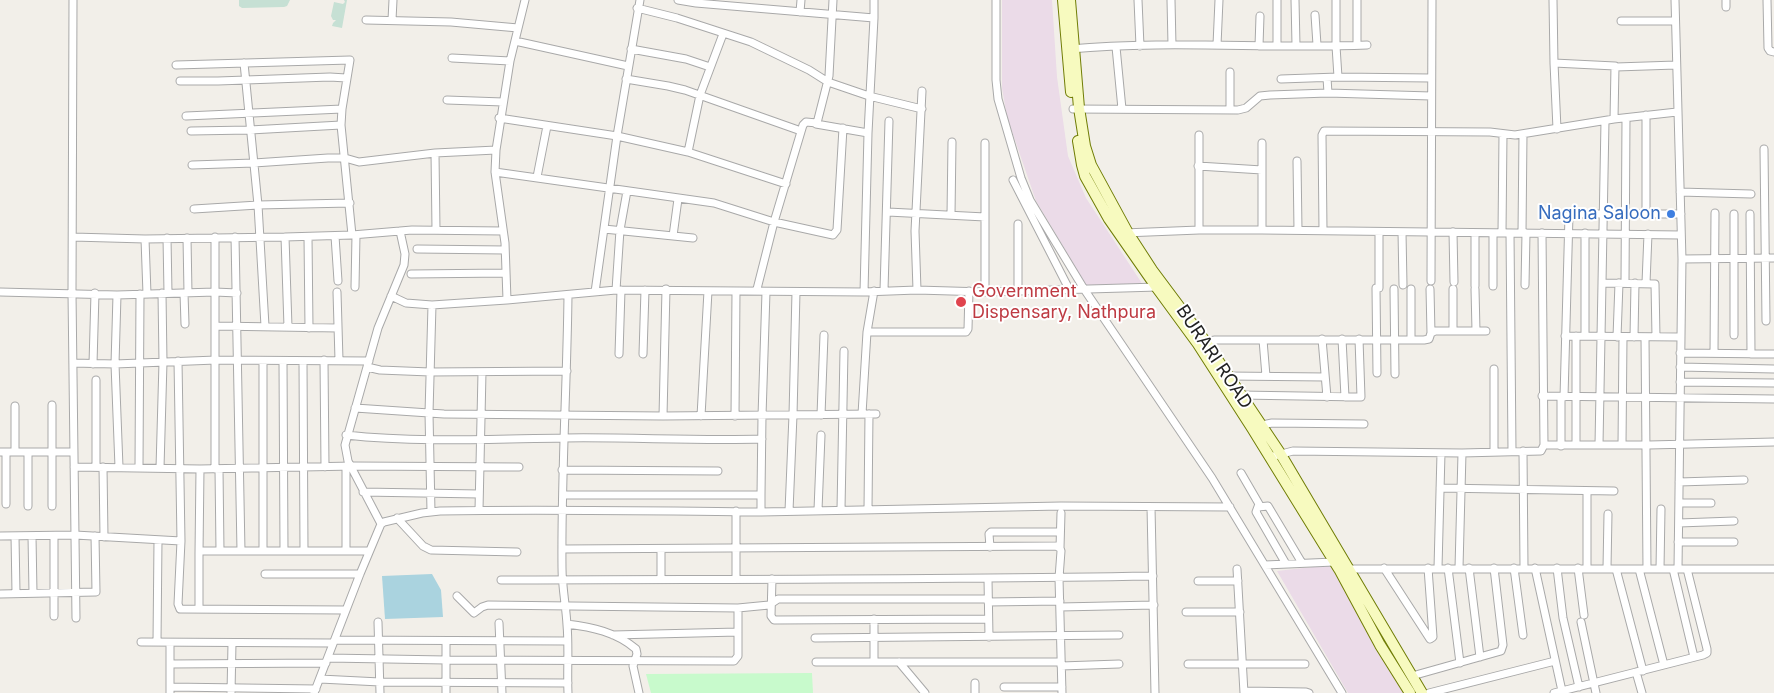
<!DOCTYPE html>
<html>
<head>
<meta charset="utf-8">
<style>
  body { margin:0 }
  canvas { display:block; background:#f2efe9 }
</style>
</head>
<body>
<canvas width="1774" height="693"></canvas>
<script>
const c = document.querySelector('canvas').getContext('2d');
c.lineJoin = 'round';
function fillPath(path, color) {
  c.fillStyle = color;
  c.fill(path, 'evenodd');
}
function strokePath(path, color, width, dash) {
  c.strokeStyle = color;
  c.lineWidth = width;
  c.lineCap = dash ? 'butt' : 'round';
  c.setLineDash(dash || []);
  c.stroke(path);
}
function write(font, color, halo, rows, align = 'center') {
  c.font = font + ' Inter,sans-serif';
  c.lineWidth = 4;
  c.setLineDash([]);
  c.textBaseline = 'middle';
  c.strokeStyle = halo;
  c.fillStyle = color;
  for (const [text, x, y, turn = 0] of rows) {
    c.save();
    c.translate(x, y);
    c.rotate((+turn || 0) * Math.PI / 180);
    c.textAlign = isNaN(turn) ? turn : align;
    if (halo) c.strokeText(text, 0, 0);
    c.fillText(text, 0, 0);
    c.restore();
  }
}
fillPath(new Path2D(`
  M 1002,0 L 1052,0 L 1057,77 L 1068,156 L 1086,198 L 1143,285 L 1088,288 L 1036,201 L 1007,117 L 1002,88 Z
  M 1330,565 L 1403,693 L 1348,693 L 1277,571 Z`), '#ebdbe8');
fillPath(new Path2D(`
  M 239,0 L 290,0 L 287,6 L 284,7 L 242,8 L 239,6 Z
  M 344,0 L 347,0 L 342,28 L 332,26 L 333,23 L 336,20 L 333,20 L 331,16 L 334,2 L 343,4 L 345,2 Z`), '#c6e0d4');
fillPath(new Path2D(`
  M 812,673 L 813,693 L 651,693 L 646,674 Z`), '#c8facc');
fillPath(new Path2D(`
  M 432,574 L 441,590 L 443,617 L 385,619 L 382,576 Z`), '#aad3df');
const street = new Path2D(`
  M 73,0 L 72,293 L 76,618
  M 678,0 L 696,3 L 874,18 L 874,0
  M 996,0 L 996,80 L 998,99 L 1021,178 L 1030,200 L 1084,289 L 1212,478 L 1342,693
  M 1138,0 L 1140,46
  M 1171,0 L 1172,45
  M 1295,0 L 1296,45
  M 1336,0 L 1336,46 L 1338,77
  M 1553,0 L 1554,63 L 1615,66 L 1614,119
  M 1675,0 L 1682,259 L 1678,569
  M 1767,0 L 1768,48 L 1770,51 L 1774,52
  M 1726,7 L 1726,0
  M 637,8 L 677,18 L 751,42 L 809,70 L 828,82 L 869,96 L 922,109
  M 800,12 L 801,0
  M 1315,15 L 1317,45
  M 366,20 L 451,22 L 518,28
  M 392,20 L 393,0
  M 1621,21 L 1675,21
  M 515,41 L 628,66
  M 1217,45 L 1219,0
  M 1277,45 L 1277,0
  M 1357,45 L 1357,0
  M 1259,46 L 1260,16
  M 1116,47 L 1122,109
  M 631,49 L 686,59 L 710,67
  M 1070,49 C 1169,40 1268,49 1367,45
  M 452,58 L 510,61
  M 244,63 L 258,205 L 265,326
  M 1554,63 L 1557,129
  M 176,65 L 350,60 L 342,109 L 341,125 L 352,235
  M 1616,67 L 1676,65
  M 1230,72 L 1230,110
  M 1327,78 L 1328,93
  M 626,79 L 668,86 L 685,90 L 801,131
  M 1281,79 L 1338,77 L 1431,78
  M 180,81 L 218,81 L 330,77 L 346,78
  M 447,100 L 503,102
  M 1073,109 L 1238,110 L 1246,108 L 1260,96 L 1270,95 L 1328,93 L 1431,96
  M 1646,115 L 1646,214
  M 186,116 L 342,109
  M 499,118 L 617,136 L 688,152 L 786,184
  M 816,124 L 868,133 L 864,292
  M 191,131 L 250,130 L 341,125
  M 868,133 L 874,18
  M 1262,143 L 1262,230
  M 1764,149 L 1766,321
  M 688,152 L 700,95 L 723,34
  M 435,153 L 436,230
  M 1297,161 L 1298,230
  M 192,165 L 254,163 L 328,158 L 345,158 L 359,162 L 435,153 L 496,150
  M 1198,166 L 1262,170
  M 495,172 L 714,203 L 774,222 L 833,235 L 837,230 L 843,128
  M 537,177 L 547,126
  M 1013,180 L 1069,289
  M 1680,192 L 1751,194
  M 194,209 L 258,205 L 350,203
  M 888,212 L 985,217
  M 1750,214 L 1751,354
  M 951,215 L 952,142
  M 1018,224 L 1018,291
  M 604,229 L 693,238
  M 1199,230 L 1199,135
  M 1323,230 L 1322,135 L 1324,131 L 1490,132 L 1515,135 L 1614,119 L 1677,112
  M 1402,232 L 1403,285
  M 1453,232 L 1454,282
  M 1124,233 L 1199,230 L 1262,230 L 1681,235
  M 1502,233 L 1503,134
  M 1510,233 L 1512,451
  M 1522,233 L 1523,134
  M 335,236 L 338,281
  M 673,236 L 678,199
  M 73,237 L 145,239 L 285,237 L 352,235 L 412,230 L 503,231
  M 215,237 L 215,292 L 237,293
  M 235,237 L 241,551
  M 285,237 L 288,327
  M 308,237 L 309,328
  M 167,238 L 168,293
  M 187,238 L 188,293
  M 145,239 L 147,294
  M 417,249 L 505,250
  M 1682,259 L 1774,258
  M 411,274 L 506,273
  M 1431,281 L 1432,0
  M 1602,283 L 1655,284 L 1656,337
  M 1625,283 L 1626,118
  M 1646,283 L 1648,234
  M 1525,285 L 1526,233
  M 1475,286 L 1475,233
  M 1493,286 L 1493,233
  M 355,287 L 356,235
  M 1394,289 L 1395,374
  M 1430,289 L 1431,333
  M 1475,289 L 1476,331
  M 616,290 L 620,230 L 627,191
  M 884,290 L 889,121
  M 917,290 L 915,231 L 922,91
  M 755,291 L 757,289 L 774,222 L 803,125 L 806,122 L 817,123 L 829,76 L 833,0
  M 0,292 L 117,295 L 215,292 L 215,469
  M 337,292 L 339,360
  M 595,292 L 617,136 L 640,0
  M 985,292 L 985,143
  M 184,293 L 185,324
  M 117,295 L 115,364 L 119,467
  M 391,296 L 406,303 L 432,305 L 507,300 L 616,290 L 864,292 L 917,290 L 985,292 L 1158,287
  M 507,300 L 505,243 L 495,172 L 496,150 L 510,61 L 525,0
  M 216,326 L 338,328
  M 1453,331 L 1453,289
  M 867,332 L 966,332 L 968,329 L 969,291
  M 1734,335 L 1734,214
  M 1565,336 L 1681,337
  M 1585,336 L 1585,233
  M 1617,337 L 1619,283
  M 1634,337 L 1635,283
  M 1645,337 L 1647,569
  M 1322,339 L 1327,397
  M 1342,339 L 1345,397
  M 1263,340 L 1266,376
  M 1411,340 L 1411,289
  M 1203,342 L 1215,340 L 1424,340 L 1429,339 L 1431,333 L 1435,331 L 1486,331
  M 1680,353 L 1774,354
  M 1714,353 L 1715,213
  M 619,354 L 621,290
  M 643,354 L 645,290
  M 324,360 L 325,467
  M 263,361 L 263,551
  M 283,361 L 284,551
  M 303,361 L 304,551
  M 73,363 L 115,364 L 216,360 L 369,361
  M 93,364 L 95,293
  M 367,367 L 380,370 L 430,372 L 567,371
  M 1680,367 L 1774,369
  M 1377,373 L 1376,288 L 1379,288 L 1379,232
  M 1228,376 L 1325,377
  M 1680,382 L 1774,383
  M 1240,395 L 1361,397 L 1359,339
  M 1542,396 L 1774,399
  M 1564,397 L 1569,215 L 1573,214 L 1681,214
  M 52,405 L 52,506
  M 355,408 L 444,414 L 663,416 L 876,414
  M 862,414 L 867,332 L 874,291
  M 821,415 L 824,335
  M 663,416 L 666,289
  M 701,416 L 708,291
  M 735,416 L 736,291
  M 1257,426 L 1272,423 L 1364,424
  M 346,435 C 418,443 492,439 564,438 C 630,437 696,441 762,439
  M 1544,445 L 1649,445 L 1774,442
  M 1576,445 L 1576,336
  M 1599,445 L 1605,121
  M 1622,445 L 1623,337
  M 1561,446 L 1561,397
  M 1523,451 L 1524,568
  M 0,452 L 74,452
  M 15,452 L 15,406
  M 1494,452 L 1494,369
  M 1270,457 L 1293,451 L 1462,453 L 1541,451 L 1544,445 L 1542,233
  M 74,467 L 200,469 L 354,466 L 519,467
  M 96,467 L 96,380
  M 103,467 L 104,537
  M 139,467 L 140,294
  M 160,468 L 163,362 L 162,293
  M 219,469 L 220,551 L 369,551
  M 562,470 L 718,471
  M 1241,473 L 1259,504 L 1256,512 L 1286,564
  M 1679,482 L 1744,480
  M 1440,488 L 1614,491
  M 363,492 L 479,494
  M 564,495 L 761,495 L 762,416 L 766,292
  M 761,495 L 761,512 L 1061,506 L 1230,507
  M 1679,503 L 1711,503
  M 6,504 L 6,452
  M 28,506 L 28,452
  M 1151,507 L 1155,693
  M 1258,507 L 1268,506 L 1302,563
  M 841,509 L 844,351
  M 868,509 L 869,414
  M 479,510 L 482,372
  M 818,510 L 821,435
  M 736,511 L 736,578
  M 789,511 L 793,415 L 796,292
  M 431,512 L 429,413 L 432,305
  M 397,518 L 423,546 L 431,550 L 517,552
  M 1679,523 L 1734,521
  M 381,524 L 348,461 L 345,445 L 378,328 L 404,265 L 405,254 L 400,231
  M 0,536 L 75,535 L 181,541 L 178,361
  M 15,536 L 16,593
  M 32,536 L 33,593
  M 181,541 L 178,604 L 180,609 L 346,610
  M 1678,542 L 1734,542
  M 990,547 L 989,534 L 991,532 L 1060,532
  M 1060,548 L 1061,513
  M 563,549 L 1056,546 L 1060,548 L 1061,551 L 1059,578 L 1062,693
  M 346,551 L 346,467
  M 199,553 L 200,469
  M 1265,565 L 1334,562
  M 1384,568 L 1430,639 L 1433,637 L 1428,568
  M 1438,568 L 1441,453
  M 1448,568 L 1460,663
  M 1459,568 L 1462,453
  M 1469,568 L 1480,657
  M 1514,568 L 1523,635
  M 1535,568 L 1562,691
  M 1557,568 L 1563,618 L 1579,687
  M 1578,568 L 1584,615
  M 1587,568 L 1587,491
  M 1607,568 L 1608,514
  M 1237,569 L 1244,693
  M 1347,569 L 1774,569
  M 1616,569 L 1643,671
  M 1639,569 L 1664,665
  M 1660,569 L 1661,509
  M 1673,569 L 1694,657
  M 265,574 L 360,574
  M 661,579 L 661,550
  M 772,579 L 771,616 L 774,620 L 988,619
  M 988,579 L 989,637
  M 501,580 C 719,579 936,580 1153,576
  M 1198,581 L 1238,581
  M 0,594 L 96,592 L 95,536
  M 457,596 L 474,613 L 482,607 L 488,605 L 738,608 L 769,605 L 778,599 L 988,599
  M 988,602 L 1060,601
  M 1060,607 L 1154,605
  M 199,609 L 199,553 L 201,551 L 220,551
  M 1186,612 L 1240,612
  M 54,616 L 54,536
  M 874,619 L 874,662 L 1061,662
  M 378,622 L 380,693
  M 1581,622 L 1596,693
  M 499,623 L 502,693
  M 567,624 C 592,627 616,632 636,649 L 637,654 L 633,666 L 639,693
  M 613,635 L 738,632
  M 815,638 L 1119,635
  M 335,640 L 567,641
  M 446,641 L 446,693
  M 141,642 L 333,643
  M 157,642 L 158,540
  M 328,658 L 446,660 L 734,661 L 738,656 L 738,608
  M 816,662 L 874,662
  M 899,662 L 925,693
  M 170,664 L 326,663
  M 1188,664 L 1305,664
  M 1061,666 L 1119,664
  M 1636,672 L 1642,693
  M 1412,676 L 1501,651 L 1503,645 L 1494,568
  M 320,679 L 380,682 L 568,683
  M 975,683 L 975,693
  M 170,687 L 316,689
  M 1004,687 L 1062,687
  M 1244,691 L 1306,692 L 1309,693
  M 170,693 L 170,643
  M 231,693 L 232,643
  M 314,693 L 360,574 L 381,524 L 384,522 L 422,513 L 440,511 C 547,509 654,511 761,512
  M 568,693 C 567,670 569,647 567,625 C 566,606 562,587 562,568 C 561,477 567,386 568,295
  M 1429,693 L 1555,661
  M 1554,693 L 1703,655 L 1707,653 L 1707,649 L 1687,569`);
const secondary = new Path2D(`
  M 1063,0 L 1071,92
  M 1070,0 L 1079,108 L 1085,146 L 1091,165 L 1128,233 L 1152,270 L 1205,341 L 1280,453 L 1422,693
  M 1078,141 L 1082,165 L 1085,176 L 1109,219 L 1157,288 L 1198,344 L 1252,428 L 1339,569 L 1380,645 L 1410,693`);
strokePath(street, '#a9a9a9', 9);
strokePath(secondary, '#707d05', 12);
strokePath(street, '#fff', 7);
strokePath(secondary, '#f7fabf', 10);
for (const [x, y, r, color] of [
  [1671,214,5,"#3f7fe0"],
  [961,302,6,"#e0444e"]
]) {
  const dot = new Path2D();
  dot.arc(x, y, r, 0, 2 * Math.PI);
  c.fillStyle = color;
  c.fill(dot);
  strokePath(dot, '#fff', 2);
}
write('18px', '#366cbe', '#fff', [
  ["Nagina Saloon",1661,214]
], 'right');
write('18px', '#be3a42', '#fff', [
  ["Government",972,292],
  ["Dispensary, Nathpura",972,313]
], 'left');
write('18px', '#222', '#fff', [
  ["BURARI ROAD",1214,357,56]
]);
</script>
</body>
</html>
